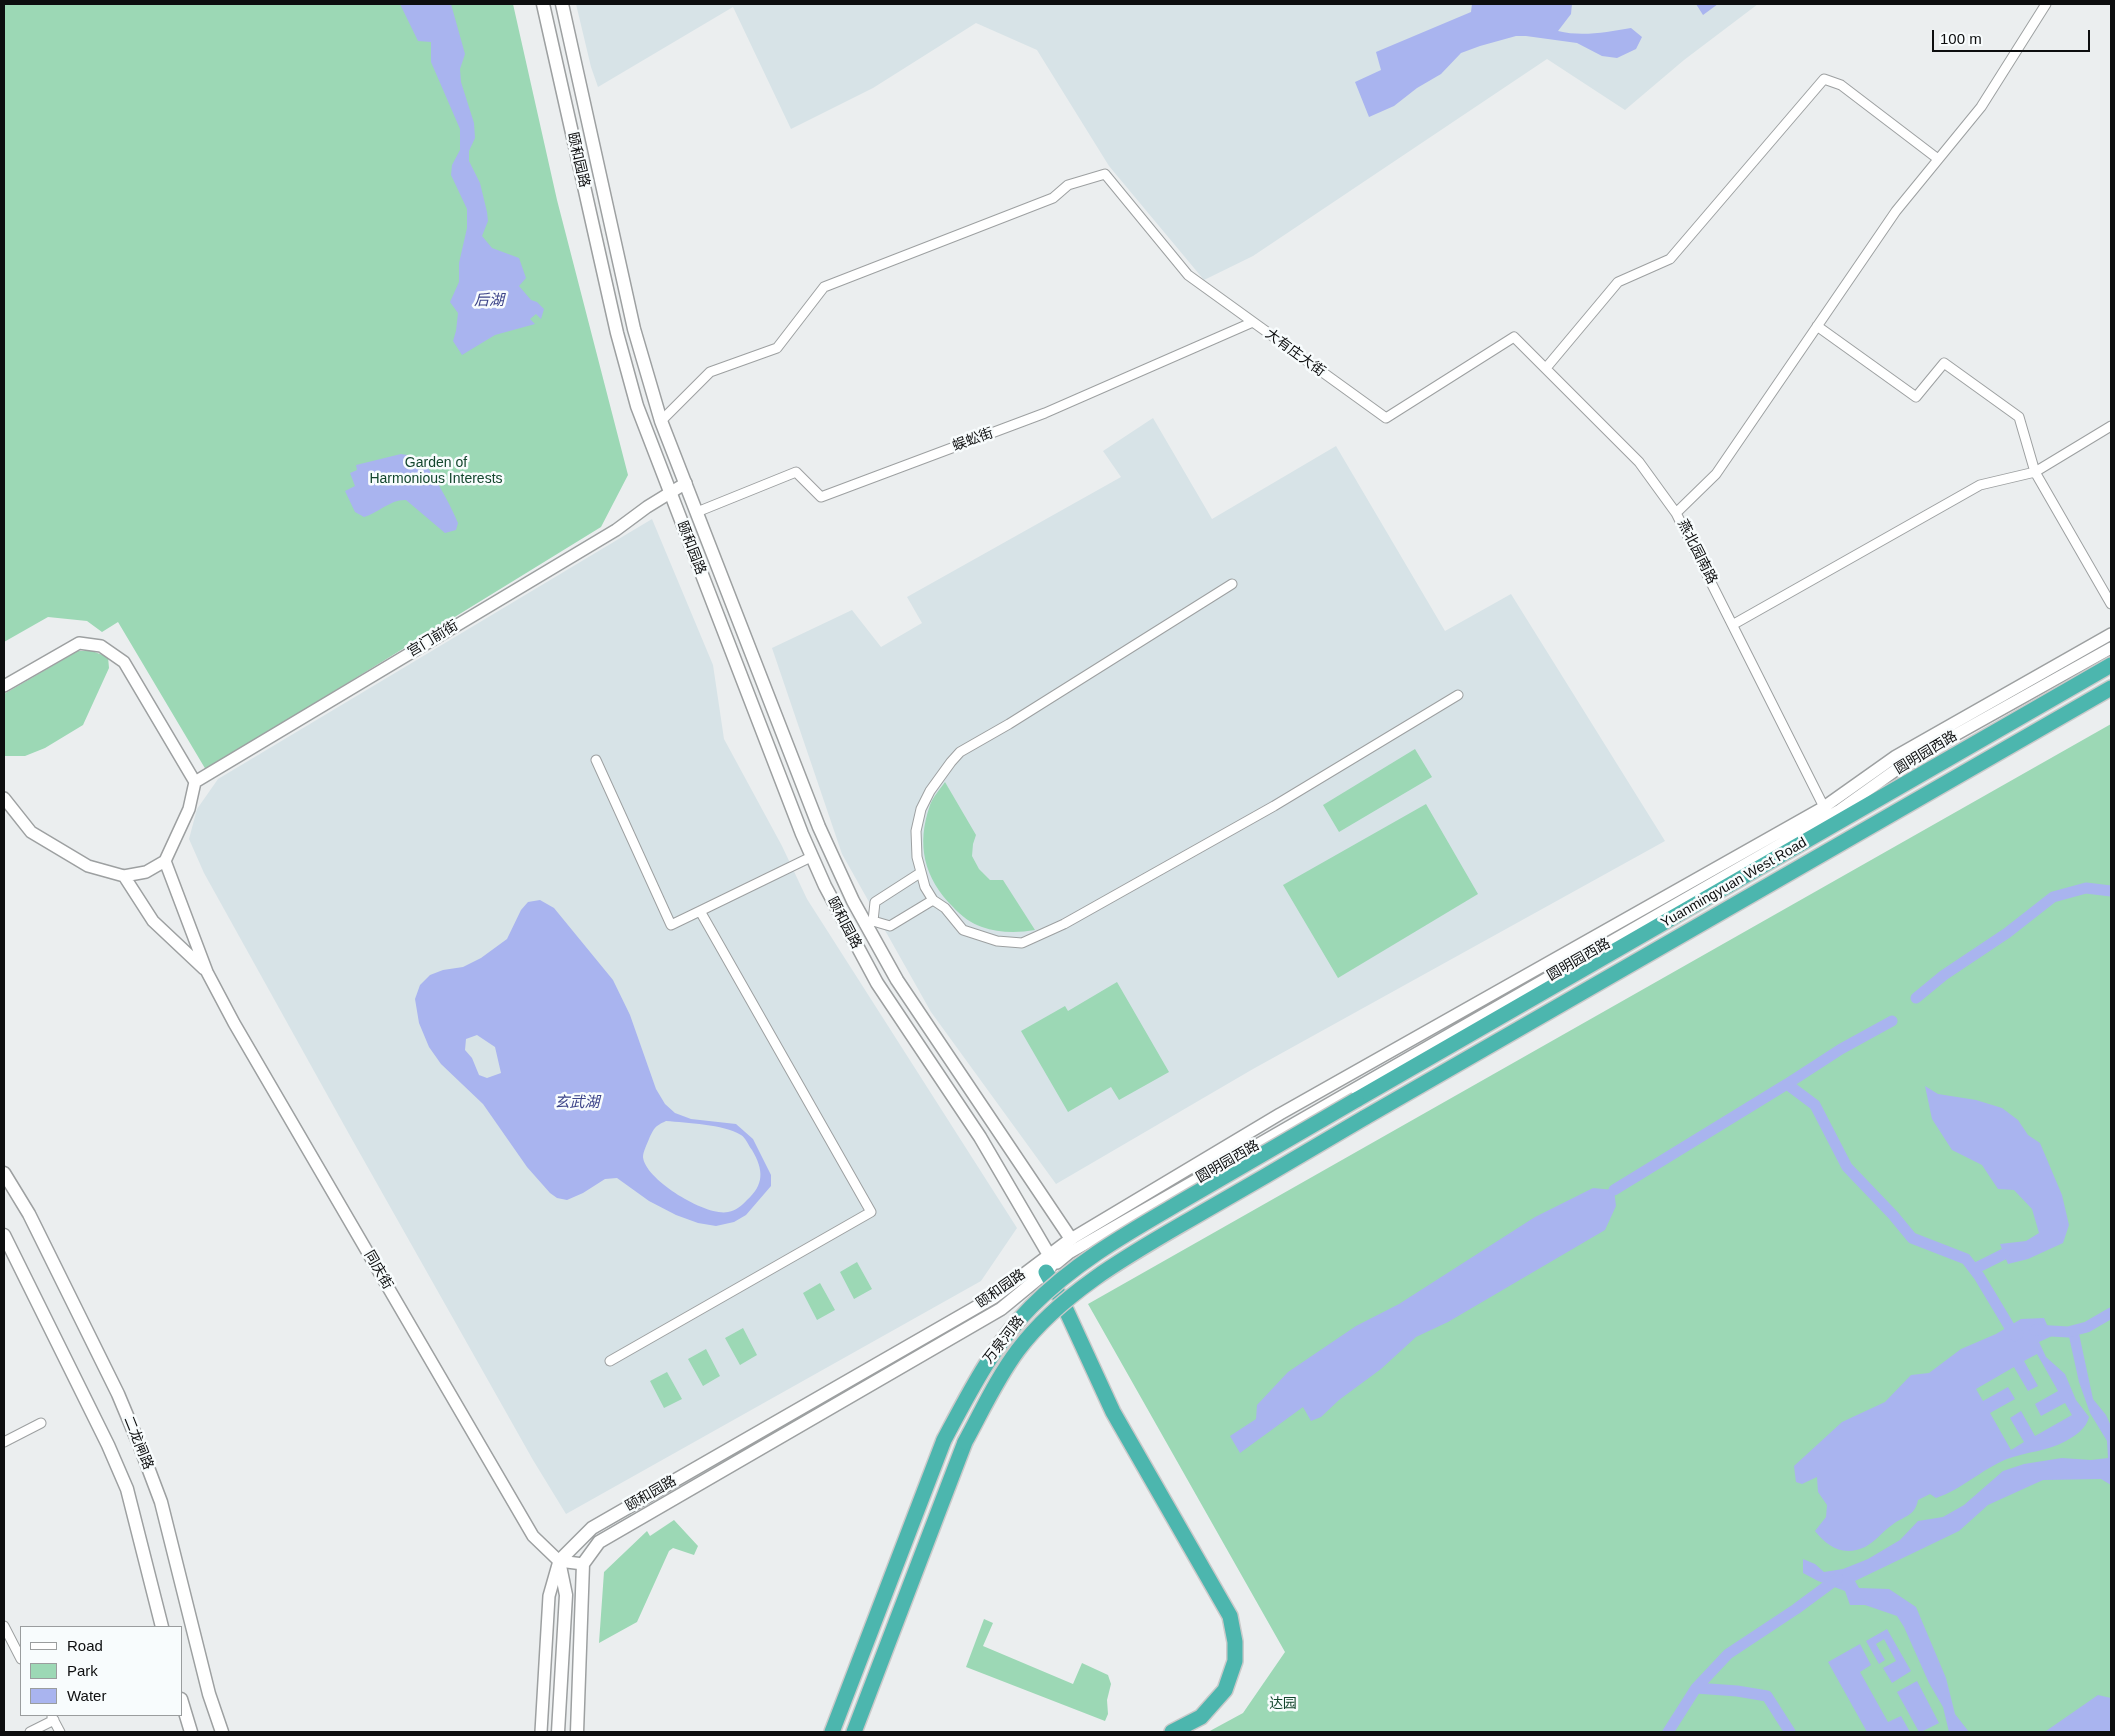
<!DOCTYPE html>
<html>
<head>
<meta charset="utf-8">
<style>
  body { margin:0 }
  #map { position:relative; width:2115px; height:1736px; overflow:hidden; background:#ebeeef; font-family:Arial,sans-serif }
  canvas { display:block }
  .frame { position:absolute; inset:0; border:5px solid #0d0e0f; pointer-events:none }
  .legend { position:absolute; left:20px; top:1626px; width:162px; height:90px; box-sizing:border-box; background:#f8fcfd; border:1px solid #9a9d9e; margin:0; padding:6px 9px; list-style:none; font-size:15px; color:#0d0e0f }
  .legend li { display:flex; align-items:center; gap:10px; height:25px }
  .legend b { width:25px; border:1px solid #9a9d9e }
  .scale { position:absolute; left:1932px; top:30px; width:158px; height:22px; box-sizing:border-box; border:2px solid #0d0e0f; border-top:0; padding-left:6px; font-size:15px; line-height:18px; white-space:nowrap; color:#0d0e0f; -webkit-text-stroke:4px #f8fcfd; paint-order:stroke }
</style>
</head>
<body>
<div id="map">
<canvas width="2115" height="1736"></canvas>
<div class="frame"></div>
<ul class="legend">
<li><b style="height:6px;background:#fff"></b>Road</li>
<li><b style="height:14px;background:#9cd8b5"></b>Park</li>
<li><b style="height:14px;background:#a9b4ef"></b>Water</li>
</ul>
<div class="scale">100 m</div>
</div>
<script>
const c = document.querySelector('canvas').getContext('2d');
c.lineJoin = 'round';
function fillPath(path, color) {
  c.fillStyle = color;
  c.fill(path, 'evenodd');
}
function strokePath(path, color, width, dash) {
  c.strokeStyle = color;
  c.lineWidth = width;
  c.lineCap = dash ? 'butt' : 'round';
  c.setLineDash(dash || []);
  c.stroke(path);
}
function write(font, color, halo, rows, align = 'center') {
  c.font = font + ' Arial,"Noto Sans SC",sans-serif';
  c.lineWidth = 5;
  c.setLineDash([]);
  c.textBaseline = 'middle';
  c.strokeStyle = halo;
  c.fillStyle = color;
  for (const [text, x, y, turn = 0] of rows) {
    c.save();
    c.translate(x, y);
    c.rotate((+turn || 0) * Math.PI / 180);
    c.textAlign = isNaN(turn) ? turn : align;
    if (halo) c.strokeText(text, 0, 0);
    c.fillText(text, 0, 0);
    c.restore();
  }
}
fillPath(new Path2D(`
  M 576,4 L 1758,4 L 1684,60 L 1625,110 L 1547,59 L 1253,256 L 1204,280 L 1109,166 L 1037,50 L 976,23 L 873,88 L 791,129 L 733,7 L 598,87 L 591,67 Z
  M 1153,418 L 1212,519 L 1336,446 L 1445,631 L 1511,594 L 1665,841 L 1253,1069 L 1056,1184 L 931,1012 L 842,854 L 772,648 L 852,610 L 881,647 L 922,623 L 907,597 L 1121,477 L 1103,451 Z
  M 652,519 L 713,665 L 724,739 L 782,846 L 807,899 L 1017,1228 L 981,1281 L 566,1514 L 533,1460 L 349,1134 L 204,873 L 189,839 L 197,809 L 218,779 Z`), '#d7e3e7');
fillPath(new Path2D(`
  M 4,4 L 513,4 L 557,200 L 628,475 L 601,527 L 206,770 L 118,622 L 102,632 L 87,621 L 48,617 L 4,642 Z
  M 78,651 L 92,651 L 108,657 L 109,668 L 83,725 L 45,748 L 25,756 L 4,756 L 4,694 Z
  M 2111,724 L 2111,1732 L 1208,1732 L 1243,1713 L 1285,1652 L 1088,1304 Z
  M 1415,749 L 1432,777 L 1339,832 L 1323,805 Z
  M 945,782 L 976,835 L 973,844 L 972,856 L 979,869 L 990,880 L 1003,880 L 1035,930 C 1018,933 998,933 982,927 C 972,924 960,915 953,907 C 924,878 916,845 930,805 C 933,797 940,789 945,782 Z
  M 1426,804 L 1478,894 L 1338,978 L 1283,885 Z
  M 1117,982 L 1169,1072 L 1119,1100 L 1111,1087 L 1068,1112 L 1021,1031 L 1065,1006 L 1068,1011 Z
  M 857,1262 L 872,1289 L 854,1299 L 840,1272 Z
  M 820,1283 L 835,1310 L 817,1320 L 803,1293 Z
  M 743,1328 L 757,1355 L 740,1365 L 725,1338 Z
  M 706,1349 L 720,1376 L 703,1386 L 688,1359 Z
  M 667,1372 L 682,1399 L 664,1408 L 650,1381 Z
  M 674,1520 L 698,1546 L 694,1555 L 673,1548 L 669,1551 L 637,1622 L 599,1643 L 604,1572 L 647,1531 L 650,1536 Z
  M 984,1619 L 993,1623 L 983,1646 L 1073,1684 L 1082,1663 L 1108,1675 L 1111,1684 L 1107,1700 L 1108,1714 L 1105,1721 L 966,1667 Z`), '#9cd8b5');
fillPath(new Path2D(`
  M 400,4 L 451,4 L 465,54 L 460,69 L 461,82 L 474,123 L 475,138 L 469,151 L 469,161 L 480,183 L 487,212 L 488,221 L 482,236 L 492,248 L 519,258 L 526,278 L 519,286 L 531,300 L 537,302 L 544,309 L 541,319 L 536,314 L 530,319 L 535,324 L 495,335 L 462,355 L 453,341 L 456,331 L 458,313 L 450,302 L 459,282 L 459,263 L 467,228 L 467,209 L 451,175 L 452,165 L 460,150 L 460,129 L 431,62 L 431,42 L 418,41 Z
  M 1472,4 L 1572,4 L 1571,14 L 1558,31 C 1582,37 1607,32 1631,28 L 1642,37 L 1636,49 L 1617,58 L 1602,56 L 1577,43 L 1526,36 L 1516,36 L 1480,46 L 1461,53 L 1441,74 L 1417,88 L 1394,106 L 1369,117 L 1355,82 L 1381,70 L 1376,52 L 1471,12 Z
  M 1696,4 L 1718,4 L 1703,15 Z
  M 401,454 C 408,455 417,456 423,462 C 434,474 452,508 458,523 L 456,530 L 445,533 L 406,500 C 391,499 378,513 364,517 L 355,512 L 345,491 L 355,486 L 350,473 L 357,470 L 356,465 Z
  M 540,900 L 554,908 L 613,980 L 630,1015 L 656,1089 L 665,1104 L 675,1113 L 691,1119 L 736,1124 L 753,1139 L 771,1175 L 771,1186 L 746,1215 L 734,1222 L 716,1226 L 698,1223 L 676,1215 L 649,1201 L 617,1178 L 605,1179 L 583,1193 L 567,1200 L 557,1198 L 550,1193 L 527,1167 L 483,1104 L 441,1064 L 429,1047 L 419,1023 L 415,999 L 420,985 L 430,975 L 443,970 L 463,967 L 481,958 L 507,939 L 521,910 L 528,902 ZM 477,1035 L 495,1047 L 501,1073 L 487,1078 L 479,1075 L 472,1058 L 465,1050 L 466,1039 ZM 666,1121 C 687,1123 723,1124 741,1135 C 746,1138 748,1145 752,1150 C 764,1170 764,1185 747,1200 C 741,1206 737,1210 728,1212 C 707,1217 645,1180 643,1157 C 643,1152 647,1144 649,1139 C 654,1128 655,1126 666,1121 Z
  M 1925,1086 L 1938,1094 L 1976,1100 L 2002,1108 L 2018,1120 L 2028,1135 L 2040,1143 L 2062,1195 L 2069,1225 L 2063,1243 L 2028,1259 L 2008,1264 L 2000,1244 L 2026,1241 L 2039,1233 L 2032,1209 L 2014,1190 L 1998,1189 L 1982,1165 L 1952,1150 L 1932,1119 Z
  M 1593,1188 L 1614,1190 L 1616,1206 L 1605,1230 L 1448,1322 L 1416,1337 L 1381,1369 L 1339,1400 L 1321,1417 L 1311,1421 L 1303,1407 L 1240,1453 L 1230,1436 L 1256,1419 L 1257,1405 L 1288,1372 L 1356,1326 L 1399,1304 L 1535,1217 Z
  M 2044,1318 L 2052,1336 L 2039,1342 L 2046,1357 L 2065,1374 L 2076,1400 L 2089,1417 C 2086,1429 2076,1435 2066,1441 C 2049,1451 2025,1452 2007,1459 C 1982,1469 1961,1490 1936,1498 L 1930,1494 L 1918,1500 C 1915,1517 1903,1516 1892,1525 C 1883,1531 1875,1542 1865,1547 C 1843,1557 1828,1547 1815,1531 L 1826,1517 L 1827,1505 L 1818,1492 L 1817,1477 L 1802,1484 L 1796,1482 L 1794,1466 L 1842,1422 L 1885,1402 L 1911,1375 L 1929,1373 L 1961,1349 L 1996,1334 L 2021,1319 ZM 2037,1354 L 2058,1391 L 2035,1404 L 2041,1416 L 2065,1403 L 2072,1415 L 2035,1436 L 2021,1411 L 2010,1418 L 2024,1442 L 2011,1450 L 1990,1413 L 2015,1399 L 2008,1387 L 1983,1401 L 1976,1389 L 2014,1367 L 2028,1391 L 2038,1386 L 2024,1361 Z
  M 2078,1329 L 2093,1399 L 2106,1415 L 2111,1426 L 2111,1485 L 2101,1479 L 2043,1480 L 1988,1505 L 1959,1531 L 1855,1581 L 1859,1588 L 1889,1589 L 1916,1607 L 1946,1678 L 1955,1714 L 1969,1732 L 1949,1732 L 1943,1707 L 1929,1683 L 1904,1627 L 1897,1616 L 1865,1605 L 1850,1605 L 1845,1591 L 1818,1581 L 1803,1573 L 1803,1559 L 1815,1564 L 1824,1572 L 1843,1569 L 1868,1559 L 1900,1540 L 1918,1521 L 1943,1517 L 1964,1505 L 2003,1471 L 2024,1464 L 2062,1458 L 2091,1460 L 2108,1458 L 2107,1441 L 2090,1413 L 2079,1382 L 2068,1332 Z
  M 1887,1629 L 1911,1671 L 1892,1683 L 1883,1668 L 1896,1661 L 1884,1639 L 1876,1644 L 1885,1660 L 1879,1664 L 1866,1641 Z
  M 1860,1644 L 1871,1665 L 1860,1672 L 1888,1722 L 1901,1716 L 1910,1732 L 1867,1732 L 1828,1662 Z
  M 1917,1681 L 1939,1723 L 1921,1732 L 1919,1732 L 1897,1692 Z
  M 2098,1695 L 2111,1698 L 2111,1732 L 2038,1732 L 2046,1731 Z`), '#a9b4ef');
strokePath(new Path2D(`
  M 1916,998 L 1944,975 L 2007,933 L 2053,897 L 2086,888 L 2111,891
  M 1892,1021 L 1841,1049 L 1787,1084 L 1815,1105 L 1847,1167 L 1893,1215 L 1912,1238 L 1966,1259 L 1979,1276 L 2015,1336 L 2018,1334
  M 1614,1190 L 1787,1084
  M 1974,1269 L 2004,1254
  M 2035,1330 L 2068,1332 L 2087,1327 L 2111,1313
  M 1696,1688 L 1737,1691 L 1767,1696 L 1790,1732
  M 1668,1732 L 1696,1688 L 1728,1654 L 1796,1609 L 1838,1578`), '#a9b4ef', 11);
const minor = new Path2D(`
  M 1817,326 L 1916,397 L 1944,363 L 2019,417 L 2035,472 L 2111,604
  M 1546,368 L 1618,282 L 1670,259 L 1824,79 L 1841,85 L 1938,159
  M 661,421 L 710,372 L 777,348 L 824,287 L 1053,198 L 1068,185 L 1105,174 L 1188,275 L 1386,418 L 1514,337 L 1639,462 L 1676,513 L 1824,807
  M 697,512 L 796,472 L 821,497 L 1045,413 L 1253,322
  M 1676,513 L 1716,474 L 1896,211 L 1981,107 L 2046,4
  M 1232,584 L 1009,724 L 960,752 L 951,762 L 930,791 L 921,809 L 916,831 L 917,857 L 925,887 L 933,900 L 945,908 L 963,930 L 997,941 L 1022,943 L 1064,924 L 1274,806 L 1458,695
  M 1734,624 L 1980,485 L 2035,472 L 2111,426
  M 596,760 L 671,925 L 700,911
  M 873,921 L 875,902 L 920,873
  M 865,925 L 873,921 L 890,926 L 933,900
  M 610,1361 L 871,1212 L 700,911 L 811,857
  M 4,1442 L 41,1423
  M 4,1626 L 21,1659
  M 52,1717 L 60,1732
  M 30,1732 L 54,1720`);
const tertiary = new Path2D(`
  M 4,686 L 79,643 L 101,646 L 124,662 L 195,782 L 189,809 L 165,861 L 146,872 L 124,876 L 88,866 L 31,832 L 4,798
  M 195,782 L 616,530 L 647,507 L 686,483
  M 165,861 L 207,972 L 234,1023 L 533,1536 L 559,1561
  M 124,876 L 153,921 L 204,969
  M 1071,1239 L 1280,1114 L 1824,807 L 1896,756 L 2111,634
  M 1057,1263 L 1069,1253 L 1840,810 L 1907,762 L 2111,648
  M 559,1561 L 583,1564
  M 541,1732 L 549,1596 L 559,1561`);
const secondary = new Path2D(`
  M 543,4 L 617,333 L 637,406 L 802,834 L 825,886 L 877,983 L 980,1137 L 1049,1255
  M 562,4 L 634,329 L 661,421 L 819,827 L 853,901 L 897,980 L 1071,1239
  M 4,1173 L 29,1214 L 118,1394 L 141,1449 L 161,1502 L 209,1694 L 222,1732
  M 4,1235 L 108,1445 L 127,1489 L 162,1627
  M 181,1699 L 191,1732
  M 558,1732 L 566,1595 L 559,1561 L 592,1528 L 994,1297 L 1071,1239
  M 577,1732 L 583,1564 L 599,1542 L 1001,1309 L 1046,1272 L 1064,1249`);
const trunk = new Path2D(`
  M 1356,1100 L 2111,665
  M 1364,1118 L 2111,688
  M 1046,1272 L 1061,1299 L 1113,1412 L 1230,1616 L 1235,1642 L 1235,1661 L 1225,1690 L 1201,1717 L 1172,1732
  M 832,1732 L 944,1440
  M 854,1732 L 965,1442`);
strokePath(minor, '#9da0a1', 11);
strokePath(tertiary, '#9da0a1', 14);
strokePath(secondary, '#9da0a1', 15);
strokePath(trunk, '#cacaca', 18);
strokePath(minor, '#fff', 9);
strokePath(tertiary, '#fff', 11);
strokePath(secondary, '#fff', 12);
strokePath(trunk, '#4cb6ae', 15);
const trunkBridge = new Path2D(`
  M 944,1440 C 969,1393 993,1345 1031,1307 C 1077,1260 1133,1230 1189,1197 C 1245,1165 1300,1132 1356,1100
  M 965,1442 C 982,1411 997,1378 1018,1350 C 1064,1289 1138,1250 1203,1212 C 1257,1181 1310,1150 1364,1118`);
strokePath(trunkBridge, '#cacaca', 18, []);
strokePath(trunkBridge, '#4cb6ae', 15);
write('14px', '#0d0e0f', '#f8fcfd', [
  ["颐和园路",578,160,77],
  ["大有庄大街",1295,353,36],
  ["蜈蚣街",973,440,-20],
  ["颐和园路",691,548,69],
  ["燕北园南路",1697,552,63],
  ["宫门前街",433,639,-31],
  ["圆明园西路",1926,753,-31],
  ["Yuanmingyuan West Road",1734,883,-30],
  ["颐和园路",844,923,62],
  ["圆明园西路",1579,960,-30],
  ["圆明园西路",1228,1162,-30],
  ["同庆街",378,1270,60],
  ["颐和园路",1001,1289,-35],
  ["万泉河路",1004,1340,-52],
  ["二龙闸路",138,1443,68],
  ["颐和园路",651,1494,-30]
]);
write('14px', '#13462d', '#f8fcfd', [
  ["Garden of",436,463],
  ["Harmonious Interests",436,479],
  ["达园",1283,1704]
]);
write('italic 15px', '#3c4388', '#f8fcfd', [
  ["后湖",489,301],
  ["玄武湖",577,1103]
]);
</script>
</body>
</html>
